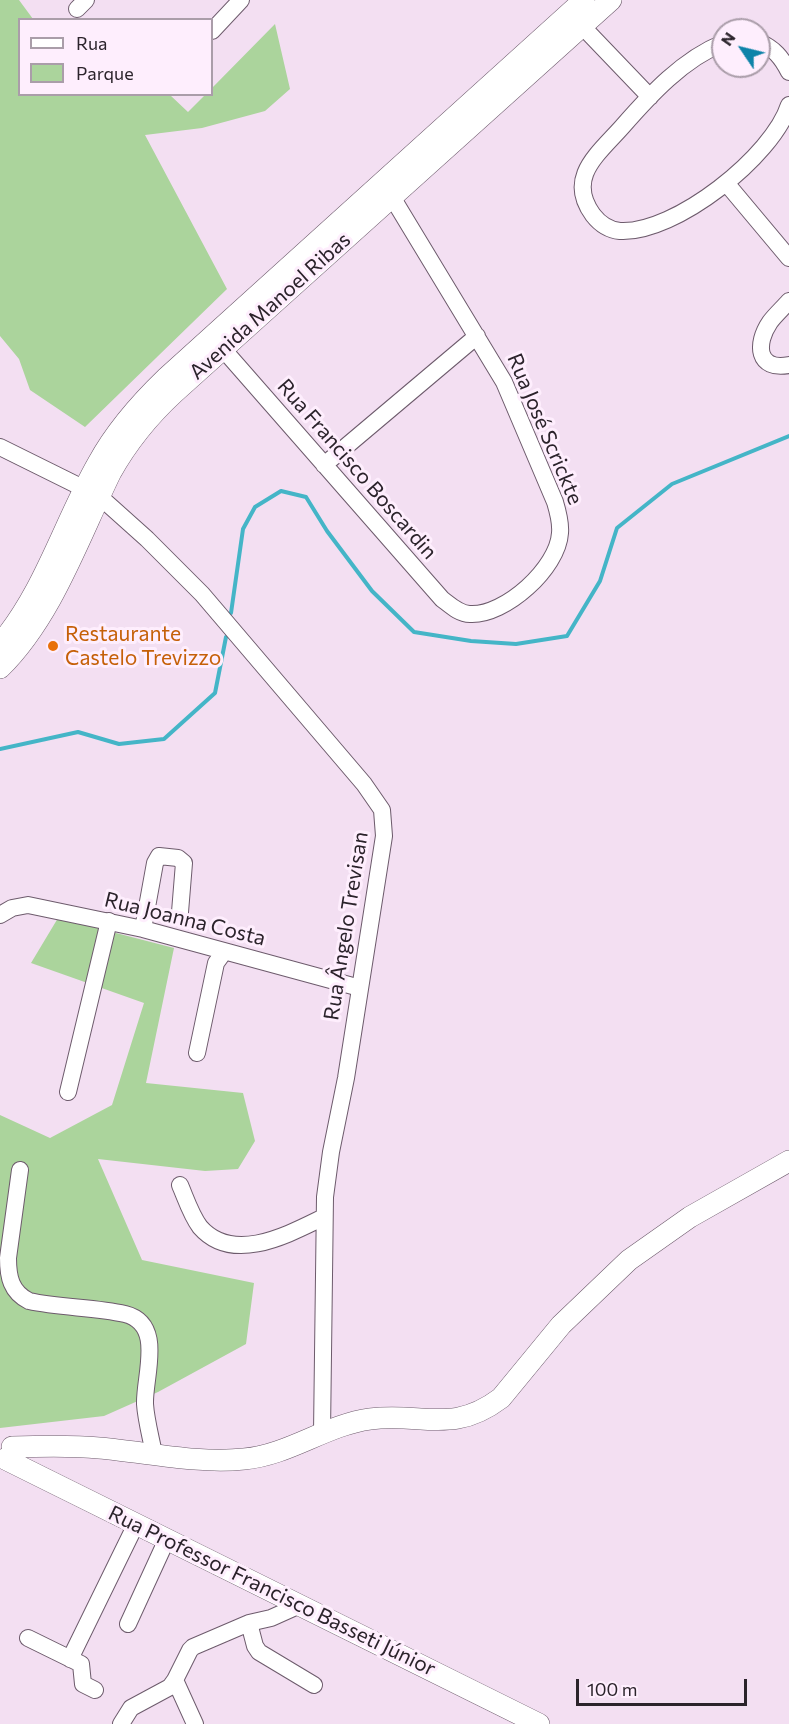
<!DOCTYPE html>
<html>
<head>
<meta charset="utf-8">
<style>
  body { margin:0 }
  #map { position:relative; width:789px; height:1724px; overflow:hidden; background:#f3dff2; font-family:Commissioner,sans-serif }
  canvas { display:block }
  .legend { position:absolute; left:18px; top:18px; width:195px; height:78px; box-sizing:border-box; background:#feeefd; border:2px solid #aa9da9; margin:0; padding:8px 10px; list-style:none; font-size:18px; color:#2b232b }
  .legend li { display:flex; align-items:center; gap:12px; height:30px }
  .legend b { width:30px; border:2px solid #aa9da9 }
  .north { position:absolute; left:711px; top:18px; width:60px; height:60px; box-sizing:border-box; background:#feeefd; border:2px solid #aa9da9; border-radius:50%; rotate:305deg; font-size:16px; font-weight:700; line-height:24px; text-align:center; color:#2b232b }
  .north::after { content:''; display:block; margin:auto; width:21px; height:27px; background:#0e83a9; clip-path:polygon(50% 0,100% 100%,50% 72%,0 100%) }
  .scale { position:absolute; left:576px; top:1679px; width:171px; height:27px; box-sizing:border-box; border:3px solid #2b232b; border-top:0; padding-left:8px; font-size:18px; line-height:21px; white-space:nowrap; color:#2b232b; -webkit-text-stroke:4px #feeefd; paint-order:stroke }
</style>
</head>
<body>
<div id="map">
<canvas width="789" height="1724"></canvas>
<ul class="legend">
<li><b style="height:8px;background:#fff"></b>Rua</li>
<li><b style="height:16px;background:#abd49c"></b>Parque</li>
</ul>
<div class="north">N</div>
<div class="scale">100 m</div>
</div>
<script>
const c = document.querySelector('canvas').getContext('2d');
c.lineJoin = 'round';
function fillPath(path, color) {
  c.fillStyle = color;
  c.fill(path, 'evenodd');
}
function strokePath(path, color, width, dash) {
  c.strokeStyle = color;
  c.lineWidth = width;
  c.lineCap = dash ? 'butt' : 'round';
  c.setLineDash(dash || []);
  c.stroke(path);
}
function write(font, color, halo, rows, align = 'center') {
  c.font = font + ' Commissioner,sans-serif';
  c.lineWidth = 6;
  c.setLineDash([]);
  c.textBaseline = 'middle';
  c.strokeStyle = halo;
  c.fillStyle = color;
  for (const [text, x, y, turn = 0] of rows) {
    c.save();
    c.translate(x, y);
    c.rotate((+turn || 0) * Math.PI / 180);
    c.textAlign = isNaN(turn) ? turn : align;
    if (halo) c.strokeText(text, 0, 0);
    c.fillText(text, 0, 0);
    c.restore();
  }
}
fillPath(new Path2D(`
  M 0,0 L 19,0 L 33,19 L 20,20 L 20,94 L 170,95 L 188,112 L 205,95 L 212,94 L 212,88 L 275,24 L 290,89 L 265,111 L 202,128 L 145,135 L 227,289 L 85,427 L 30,390 L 19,359 L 0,336 Z
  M 58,918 L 174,948 L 146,1083 L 243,1093 L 255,1141 L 238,1169 L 205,1171 L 98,1159 L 142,1260 L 254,1283 L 246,1344 L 158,1392 L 104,1416 L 0,1428 L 0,1115 L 50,1138 L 112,1105 L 144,1003 L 31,963 Z`), '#abd49c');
strokePath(new Path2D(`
  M 231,613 L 243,529 L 255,507 L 281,491 L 306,497 L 327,531 L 372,591 L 414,632 L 471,641 L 516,644 L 567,636 L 600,581 L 617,528 L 672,484 L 789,436
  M 0,749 L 78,732 L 119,744 L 164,739 L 215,693 L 226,637`), '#44b5c7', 4);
const minor = new Path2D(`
  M 77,9 L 86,0
  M 582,26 L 650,97
  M 212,31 L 241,0
  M 759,42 C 774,48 782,58 789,72
  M 723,43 C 683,59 650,95 622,127 C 597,155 566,178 593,215 C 600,224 609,230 620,231 C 675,234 773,156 789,105
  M 727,184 L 789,258
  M 789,301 C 783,308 775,315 770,322 C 755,344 757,371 789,365
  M 223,349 L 442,599 C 450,605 459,614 470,614 C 505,616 558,568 560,533 C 561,523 558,512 555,502 L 504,382 L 392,197
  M 0,447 L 99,496 L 147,539 L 202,594 L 364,784 L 382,810 L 384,836 L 346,1078 L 331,1152 L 325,1197 L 322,1433
  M 324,465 L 477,336
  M 0,915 L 12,908 L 28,905 L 143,929 L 360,988
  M 143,929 L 155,863 L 159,856 L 178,858 L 184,863 L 180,912
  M 197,1053 L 216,963 L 224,952
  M 68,1092 L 109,921
  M 20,1170 L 8,1258 C 8,1277 11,1292 29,1301 C 61,1308 94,1307 125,1314 C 165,1324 144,1376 145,1404 C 146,1420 151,1438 154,1454
  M 180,1185 C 186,1199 191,1215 200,1227 C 233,1265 289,1234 324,1217
  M 249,1623 L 255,1646 L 259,1652 L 314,1685
  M 128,1624 L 167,1539
  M 28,1638 L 81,1664 L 83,1684 L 95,1690
  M 70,1659 L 136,1524
  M 175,1680 L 195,1724
  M 121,1724 L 131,1708 L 170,1687 L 175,1680 L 190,1650 L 193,1647 L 249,1623 L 271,1618 L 300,1605`);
const major = new Path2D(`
  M 0,644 C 45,591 64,522 98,463 C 116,430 139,404 166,378 L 584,0
  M 0,668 C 52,617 79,537 111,472 C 128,442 148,417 174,393 L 611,0
  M 12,1447 C 41,1446 70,1445 99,1448 C 146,1452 198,1464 244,1459 C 289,1455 326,1425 370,1419 C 422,1412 452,1435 501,1398 L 561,1325 L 629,1260 L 690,1217 L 789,1161
  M 5,1459 L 539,1724`);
strokePath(minor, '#6d5b6c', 18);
strokePath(major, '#6d5b6c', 22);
strokePath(minor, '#fff', 16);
strokePath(major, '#fff', 21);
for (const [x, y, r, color] of [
  [53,646,6,"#e8710a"]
]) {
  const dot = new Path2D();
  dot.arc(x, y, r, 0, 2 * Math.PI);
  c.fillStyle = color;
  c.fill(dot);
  strokePath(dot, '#feeefd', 2);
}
write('21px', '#2b232b', '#feeefd', [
  ["Avenida Manoel Ribas",270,306,-42],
  ["Rua José Scrickte",545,429,67],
  ["Rua Francisco Boscardin",357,469,49],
  ["Rua Joanna Costa",185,919,14],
  ["Rua Ângelo Trevisan",346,926,-81],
  ["Rua Professor Francisco Basseti Júnior",272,1591,26]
]);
write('21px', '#c56008', '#feeefd', [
  ["Restaurante",65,634],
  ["Castelo Trevizzo",65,658]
], 'left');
</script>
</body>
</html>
